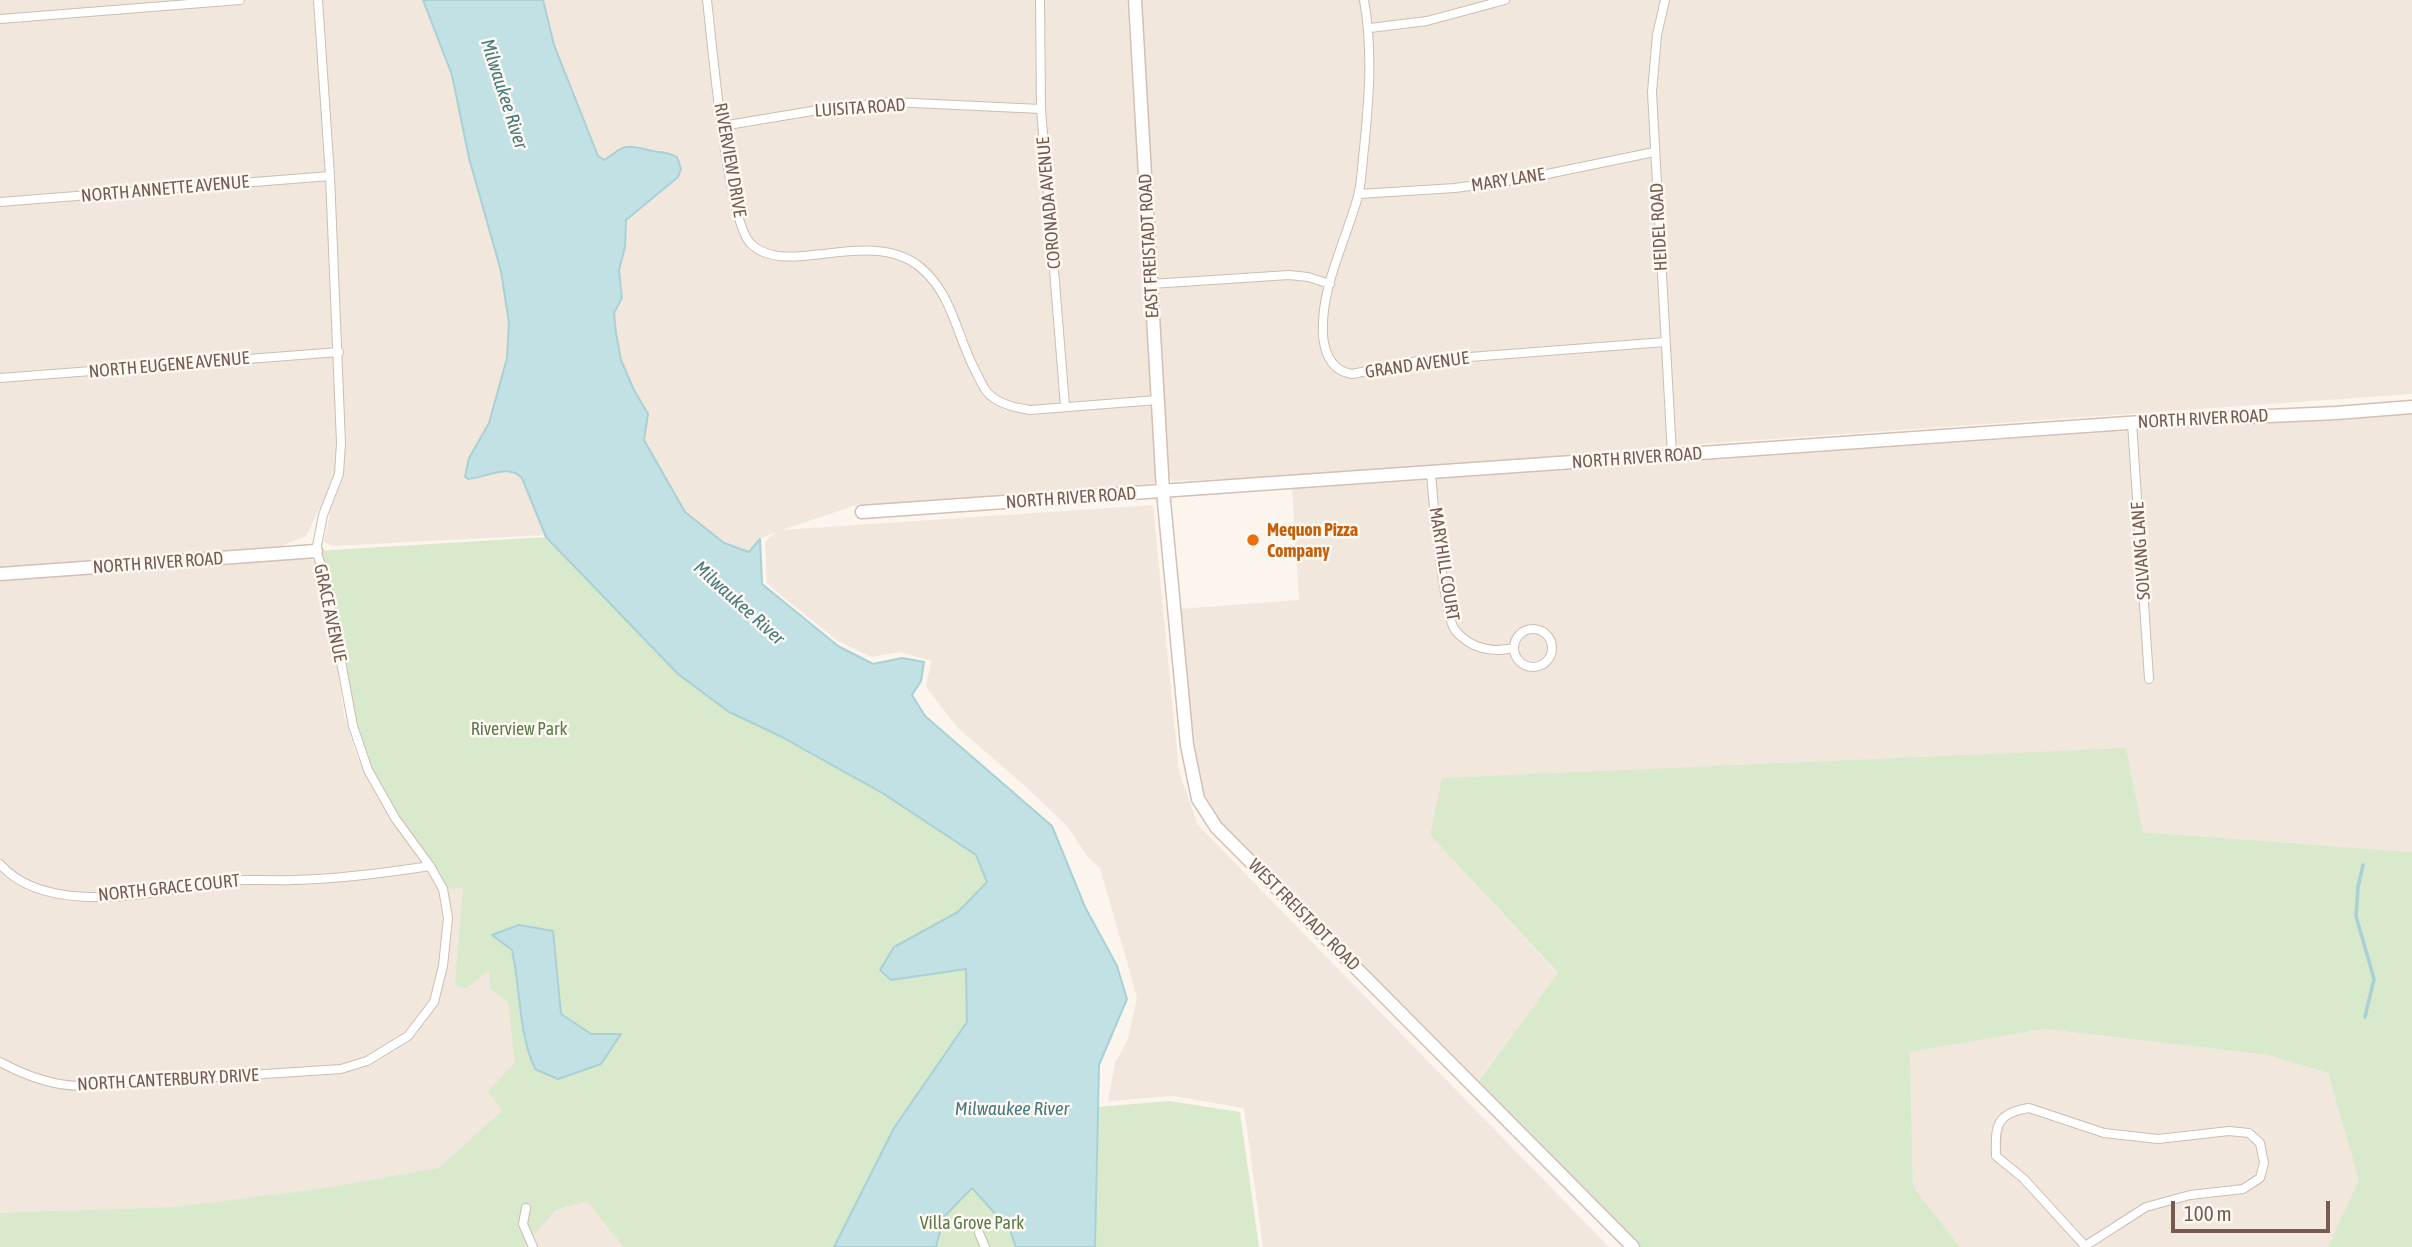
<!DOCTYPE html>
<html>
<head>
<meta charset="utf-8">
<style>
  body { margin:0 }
  #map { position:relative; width:2412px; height:1247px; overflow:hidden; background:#fbf5ed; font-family:"Asap Condensed",sans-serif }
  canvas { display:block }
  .scale { position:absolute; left:2171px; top:1201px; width:159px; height:32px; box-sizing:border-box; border:4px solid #765b51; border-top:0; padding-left:9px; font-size:21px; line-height:24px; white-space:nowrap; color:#765b51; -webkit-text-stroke:5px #fef9f3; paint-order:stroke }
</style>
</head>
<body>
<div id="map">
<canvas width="2412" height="1247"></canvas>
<div class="scale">100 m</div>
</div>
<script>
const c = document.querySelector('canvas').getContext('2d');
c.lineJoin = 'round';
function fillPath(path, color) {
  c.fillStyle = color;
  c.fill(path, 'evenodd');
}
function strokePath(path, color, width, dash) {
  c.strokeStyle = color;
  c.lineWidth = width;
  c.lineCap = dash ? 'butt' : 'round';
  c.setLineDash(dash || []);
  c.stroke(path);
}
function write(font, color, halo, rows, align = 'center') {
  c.font = font + ' "Asap Condensed",sans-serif';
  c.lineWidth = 5;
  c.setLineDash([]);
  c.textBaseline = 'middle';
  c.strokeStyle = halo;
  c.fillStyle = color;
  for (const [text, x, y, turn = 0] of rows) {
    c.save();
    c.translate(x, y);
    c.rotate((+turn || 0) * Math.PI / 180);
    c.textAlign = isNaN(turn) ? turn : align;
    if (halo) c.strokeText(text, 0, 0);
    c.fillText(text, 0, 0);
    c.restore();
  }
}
fillPath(new Path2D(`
  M 0,0 L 423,0 L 452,75 L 469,158 L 501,271 L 509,322 L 507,358 L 489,423 L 481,438 L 473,479 L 499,472 L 518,474 L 522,478 L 545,535 L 333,546 L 324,542 L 330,514 L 319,509 L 306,536 L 281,546 L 0,569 Z
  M 543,0 L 1127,0 L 1157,483 L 853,506 L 782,530 L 1153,505 L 1179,772 L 1198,825 L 1609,1247 L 1263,1247 L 1244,1108 L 1173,1096 L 1108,1101 L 1115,1063 L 1128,1039 L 1137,997 L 1100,868 L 1088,857 L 1067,826 L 1024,785 L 958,728 L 926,687 L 931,661 L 900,652 L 871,657 L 838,641 L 767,584 L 765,542 L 775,532 L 760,539 L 749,552 L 724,544 L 685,512 L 644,440 L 648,414 L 635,392 L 621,360 L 616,333 L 614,313 L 622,298 L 619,270 L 625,247 L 626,220 L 678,177 L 681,169 L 660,150 L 649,150 L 639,146 L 617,150 L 605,160 L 598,156 L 554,45 Z
  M 1140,0 L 2412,0 L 2412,394 L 1657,447 L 1599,455 L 1282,477 L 1172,481 L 1168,473 L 1167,456 Z
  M 2412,411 L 2412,852 L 2143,832 L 2126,749 L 1430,835 L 1558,974 L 1478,1081 L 1217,818 L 1204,794 L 1199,778 L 1192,738 L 1180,609 L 1299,600 L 1292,489 Z
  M 306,557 L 316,562 L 320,571 L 332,627 L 344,715 L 356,754 L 378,798 L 436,882 L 503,884 L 879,1157 L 834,1247 L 0,1247 L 0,581 Z
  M 2044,1029 L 2268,1055 L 2328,1073 L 2360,1180 L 2328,1247 L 1960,1247 L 1913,1188 L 1910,1052 Z`), '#f2e7dc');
fillPath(new Path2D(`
  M 546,537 L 678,674 L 729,712 L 780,736 L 884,794 L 976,855 L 987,882 L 958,912 L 894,947 L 891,980 L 966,969 L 967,1022 L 894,1128 L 834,1247 L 624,1247 L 587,1201 L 555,1210 L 524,1247 L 0,1247 L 0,1213 L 176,1207 L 319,1189 L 439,1168 L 502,1111 L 488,1091 L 515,1063 L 508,1002 L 490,989 L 489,971 L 466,988 L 455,985 L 463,888 L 443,889 L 368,770 L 353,726 L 316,551 Z
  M 2126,748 L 2143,832 L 2412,852 L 2412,1247 L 2328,1247 L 2359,1180 L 2328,1073 L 2268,1055 L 2044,1029 L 1910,1052 L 1913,1187 L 1960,1247 L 1633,1247 L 1475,1086 L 1558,973 L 1430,835 L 1442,778 Z
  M 1169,1101 L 1240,1112 L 1259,1247 L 1095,1247 L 1098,1107 Z
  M 972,1188 L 1010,1230 L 1016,1247 L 936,1247 L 944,1217 Z`), '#d9e9cc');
const water = new Path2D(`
  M 423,0 L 543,0 L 554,45 L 598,156 L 605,160 C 623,145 626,144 648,150 C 659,153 667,151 677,157 L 681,169 L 678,177 L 626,220 L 625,247 L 619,270 L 622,298 L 614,313 L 616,333 L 621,360 L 634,390 L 648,414 L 644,440 L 685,512 L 724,543 L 749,552 L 760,539 L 762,584 L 838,646 L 873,664 L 902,658 L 924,662 L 921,681 L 912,695 L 925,716 L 1052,826 L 1085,907 L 1117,966 L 1127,999 L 1099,1065 L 1095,1247 L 1016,1247 L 1010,1230 L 972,1188 L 944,1217 L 936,1247 L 834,1247 L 894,1128 L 967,1022 L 966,969 L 891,980 L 880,970 L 894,947 L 958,912 L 987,882 L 976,855 L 884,794 L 780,736 L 729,712 L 678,674 L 546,537 L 522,478 C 507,463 485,478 468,479 L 465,477 L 469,458 L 489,423 L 507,358 L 509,323 L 501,271 L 469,158 L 452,75 Z
  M 519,925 L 553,931 L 561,1014 L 591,1034 L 621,1034 L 601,1064 L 558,1079 L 535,1069 C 518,1031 521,991 512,950 L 492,935 Z`);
fillPath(water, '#c2e1e4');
strokePath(water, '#a9d1d5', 2);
strokePath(new Path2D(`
  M 2363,865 L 2358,887 L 2356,916 L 2374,979 L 2365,1017`), '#a9d1d5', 3.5);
const street = new Path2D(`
  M 707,0 C 712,42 727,221 751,244 C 770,262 799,256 823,254 C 855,250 893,245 920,267 C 953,294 957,338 977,374 C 980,380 983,387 987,392 C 997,404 1016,408 1030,410 L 1157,400
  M 1040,0 L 1041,109 L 1065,406
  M 1364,0 C 1373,49 1369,99 1364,149 C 1362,164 1362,181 1358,196 C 1346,241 1320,288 1323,336 C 1325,355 1332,371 1352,374 L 1418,361 L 1665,342
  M 1665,0 L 1657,35 L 1652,92 L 1672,455
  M 0,19 L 240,0
  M 1370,28 L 1427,21 L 1505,0
  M 722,126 L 818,110 L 892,102 L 1041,109
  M 1359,194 L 1455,188 L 1528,178 L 1654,152
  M 0,202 L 330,176
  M 1151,284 L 1289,275 L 1308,277 L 1330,284
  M 0,378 L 339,352
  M 2132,423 L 2149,679
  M 1431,474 C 1433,499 1444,616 1455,630 C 1471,649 1491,653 1514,648
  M1514 648a19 19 0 1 1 38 0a19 19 0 1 1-38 0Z
  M 0,864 C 39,909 125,898 177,889 C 187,888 197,883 208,882 C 235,878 265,881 293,880 C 339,879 385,873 430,866
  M 0,1062 C 26,1076 53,1086 82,1086 L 341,1069 L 367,1061 L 408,1036 L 434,1002 L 443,966 L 448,918 L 443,889 L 430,866 L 395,818 L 368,770 L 353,726 L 325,576 L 316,551 L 323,515 L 339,474 L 341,443 L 330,176 L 318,0
  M 2029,1108 L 2104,1133 L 2158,1139 L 2229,1131 L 2249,1133 L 2260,1143 L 2264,1163 L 2260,1178 L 2243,1189 L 2190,1195 L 2146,1207 L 2085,1246 L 2024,1179 L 1996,1156 C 1995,1126 1996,1113 2029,1108 Z
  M 526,1208 L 523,1224 L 533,1247
  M 979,1233 L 985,1247`);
const secondary = new Path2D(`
  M 1135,0 L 1163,491 L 1187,745 L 1198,799 L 1216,827 L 1633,1247
  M 862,512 L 2156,421 L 2336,413 L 2412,407
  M 0,574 L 316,551`);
strokePath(street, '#cdbdb3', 10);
strokePath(secondary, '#d3bfb3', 15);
strokePath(street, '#fff', 8);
strokePath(secondary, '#fff', 12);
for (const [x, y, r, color] of [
  [1253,540,7,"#e8710a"]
]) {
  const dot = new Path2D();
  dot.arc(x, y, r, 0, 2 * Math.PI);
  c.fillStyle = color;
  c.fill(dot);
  strokePath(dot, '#fef9f3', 2.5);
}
write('18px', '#765b51', '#fef9f3', [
  ["LUISITA ROAD",860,108,-4],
  ["RIVERVIEW DRIVE",730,160,80],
  ["MARY LANE",1508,180,-9],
  ["NORTH ANNETTE AVENUE",165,189,-5],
  ["CORONADA AVENUE",1049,203,-95],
  ["HEIDEL ROAD",1659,227,-93],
  ["EAST FREISTADT ROAD",1149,246,-93],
  ["NORTH EUGENE AVENUE",169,365,-5],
  ["GRAND AVENUE",1417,365,-8],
  ["NORTH RIVER ROAD",2203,419,-3],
  ["NORTH RIVER ROAD",1637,458,-4],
  ["NORTH RIVER ROAD",1071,498,-4],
  ["SOLVANG LANE",2141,551,-94],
  ["NORTH RIVER ROAD",158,563,-4],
  ["MARYHILL COURT",1444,564,81],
  ["GRACE AVENUE",330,613,78],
  ["NORTH GRACE COURT",169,888,-6],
  ["WEST FREISTADT ROAD",1304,915,45],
  ["NORTH CANTERBURY DRIVE",168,1080,-3]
]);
write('bold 18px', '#c56008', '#fef9f3', [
  ["Mequon Pizza",1267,530],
  ["Company",1267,551]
], 'left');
write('18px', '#5b7a4a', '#fef9f3', [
  ["Riverview Park",519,729],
  ["Villa Grove Park",972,1223]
]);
write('italic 19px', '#487a7f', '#fef9f3', [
  ["Milwaukee River",504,94,72],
  ["Milwaukee River",739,603,42],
  ["Milwaukee River",1012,1109]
]);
</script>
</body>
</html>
